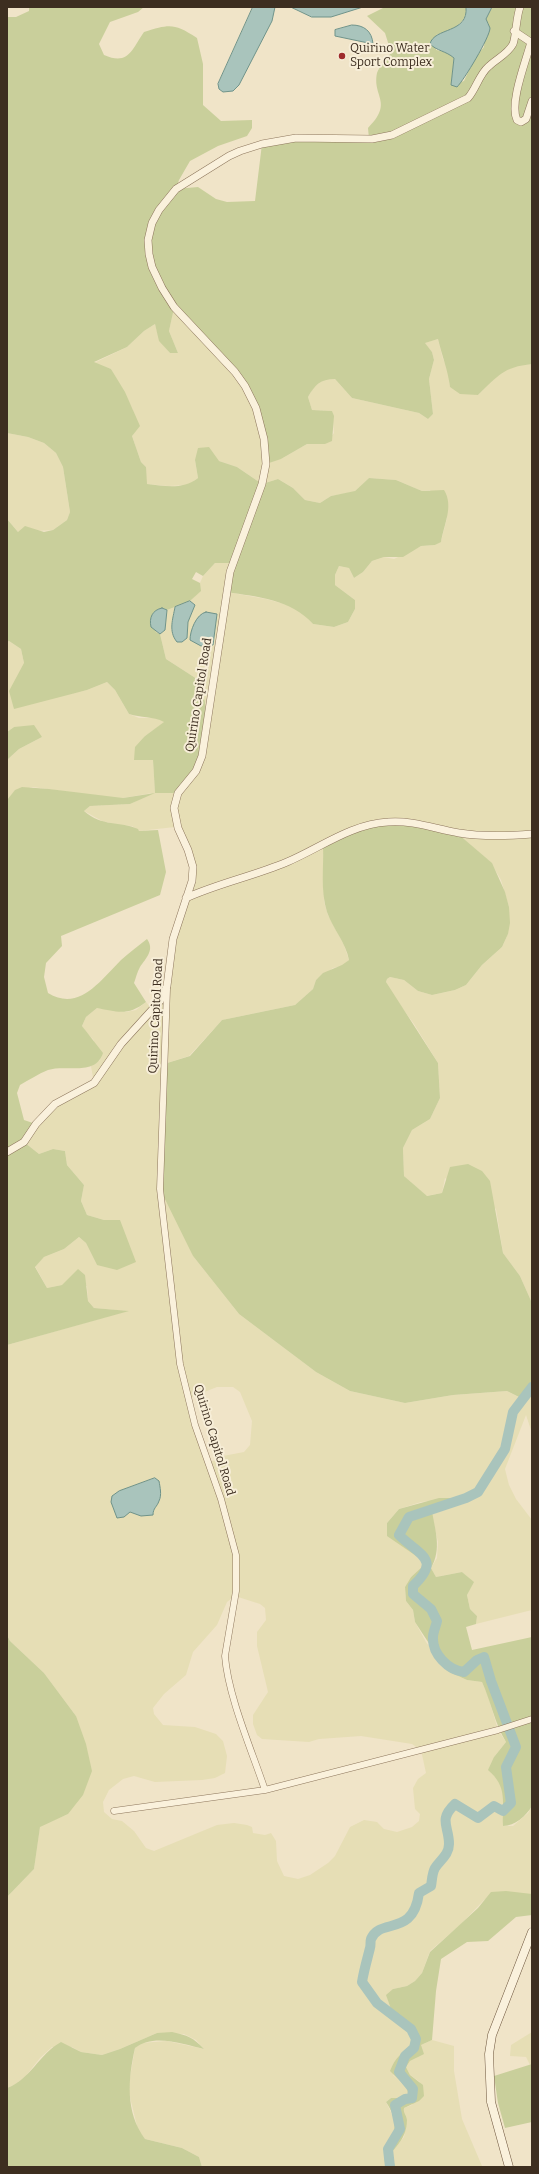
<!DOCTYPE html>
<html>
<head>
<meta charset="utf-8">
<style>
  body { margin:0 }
  #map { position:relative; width:539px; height:2174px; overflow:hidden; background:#f0e4c8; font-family:Bitter,serif }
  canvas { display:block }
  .frame { position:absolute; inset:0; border:8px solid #3d2e20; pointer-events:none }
</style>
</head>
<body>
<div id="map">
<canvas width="539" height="2174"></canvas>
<div class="frame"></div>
</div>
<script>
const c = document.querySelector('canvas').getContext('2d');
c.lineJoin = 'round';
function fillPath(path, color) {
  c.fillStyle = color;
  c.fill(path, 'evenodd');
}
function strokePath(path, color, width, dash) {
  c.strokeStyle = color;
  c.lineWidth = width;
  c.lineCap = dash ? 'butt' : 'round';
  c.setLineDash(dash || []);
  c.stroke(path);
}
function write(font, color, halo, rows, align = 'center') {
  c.font = font + ' Bitter,serif';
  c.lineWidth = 4;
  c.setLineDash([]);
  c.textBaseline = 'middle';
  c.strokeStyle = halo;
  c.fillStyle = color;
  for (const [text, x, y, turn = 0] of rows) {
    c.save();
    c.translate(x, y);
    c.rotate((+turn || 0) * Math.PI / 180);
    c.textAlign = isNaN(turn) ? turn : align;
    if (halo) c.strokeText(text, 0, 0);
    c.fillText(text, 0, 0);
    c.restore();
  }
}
fillPath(new Path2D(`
  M 174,307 L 235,372 L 281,459 L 307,444 L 325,444 L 334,433 L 332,411 L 312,410 L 308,397 L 314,387 L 324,379 L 335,379 L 352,398 L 419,413 L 428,419 L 433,414 L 429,379 L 434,360 L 432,352 L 424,343 L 438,339 L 443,359 L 448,368 L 450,387 L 478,395 L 500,372 L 519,365 L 532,364 L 532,1303 L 520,1276 L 503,1253 L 496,1209 L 445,1178 L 442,1193 L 426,1196 L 404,1176 L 403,1148 L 412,1130 L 430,1119 L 440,1098 L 438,1063 L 414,1024 L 388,989 L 386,982 L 387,979 L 390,977 L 404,980 L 418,991 L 432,995 L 455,990 L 466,985 L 482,965 L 502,947 L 508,934 L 509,907 L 501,880 L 491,863 L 457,833 L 323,854 L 324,902 L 328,915 L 344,945 L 349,960 L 342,966 L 333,968 L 316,980 L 313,989 L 295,1005 L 222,1020 L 189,1056 L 164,1064 L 193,1256 L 239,1314 L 316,1372 L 350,1391 L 405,1403 L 453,1395 L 507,1391 L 526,1401 L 532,1395 L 532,1433 L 526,1415 L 505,1469 L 509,1485 L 516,1499 L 532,1520 L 532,1610 L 476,1624 L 477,1616 L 470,1609 L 467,1595 L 473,1582 L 462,1572 L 436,1577 L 431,1568 L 437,1558 L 438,1542 L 431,1511 L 458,1498 L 421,1502 L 399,1509 L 387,1523 L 424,1565 L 411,1577 L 405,1587 L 406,1601 L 413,1610 L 415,1622 L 426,1642 L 447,1671 L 467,1680 L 482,1682 L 488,1696 L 498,1730 L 506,1742 L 494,1757 L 495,1776 L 502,1786 L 504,1798 L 503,1826 L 513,1826 L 528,1813 L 532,1806 L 532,1894 L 524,1894 L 484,1900 L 460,1925 L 430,1951 L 422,1973 L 415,1981 L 407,1986 L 393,1989 L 413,2036 L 414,2048 L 406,2049 L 393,2075 L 406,2087 L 409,2096 L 408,2098 L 400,2099 L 391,2098 L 386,2102 L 396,2123 L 395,2132 L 387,2144 L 385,2162 L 387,2167 L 202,2167 L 199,2157 L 182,2148 L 145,2139 L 138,2130 L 128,2089 L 135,2048 L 141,2043 L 167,2041 L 204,2049 L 196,2040 L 184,2034 L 157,2033 L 120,2049 L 102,2055 L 81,2052 L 72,2047 L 52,2047 L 40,2058 L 25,2077 L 16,2084 L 7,2088 L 7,1897 L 34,1869 L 40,1826 L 68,1814 L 76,1716 L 44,1673 L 10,1641 L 7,1635 L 7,1345 L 127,1311 L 94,1308 L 88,1301 L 87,1286 L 62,1285 L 47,1288 L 35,1266 L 44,1257 L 64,1249 L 79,1237 L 86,1243 L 97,1265 L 120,1220 L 104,1220 L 87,1215 L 81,1201 L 84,1185 L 67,1165 L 65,1151 L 53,1149 L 39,1154 L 24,1142 L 45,1113 L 94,1083 L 91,1066 L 100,1060 L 93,1039 L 86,1033 L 82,1026 L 86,1017 L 97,1008 L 126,1012 L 136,1010 L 146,1002 L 152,1009 L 167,986 L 173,939 L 193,867 L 175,827 L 139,831 L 132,826 L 119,825 L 102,821 L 84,811 L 90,806 L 130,804 L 152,793 L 123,798 L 110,798 L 33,787 L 15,791 L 7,800 L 7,760 L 19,749 L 42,737 L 14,727 L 7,732 L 7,642 L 9,641 L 21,649 L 24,663 L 64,695 L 87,690 L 107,682 L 115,690 L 129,714 L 139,718 L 157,718 L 165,722 L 145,736 L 134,760 L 153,760 L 155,792 L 197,679 L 166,659 L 160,634 L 165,630 L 167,610 L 175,607 L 171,630 L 188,630 L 188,622 L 195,605 L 190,601 L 200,591 L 200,583 L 203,576 L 215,563 L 233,563 L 227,592 L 266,599 L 288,605 L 303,613 L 313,624 L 334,627 L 348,622 L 355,609 L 355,600 L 335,585 L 335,575 L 339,566 L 349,568 L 354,578 L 363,572 L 372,561 L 384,557 L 394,559 L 421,546 L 435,545 L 441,541 L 447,518 L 430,490 L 422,491 L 396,480 L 369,478 L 354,492 L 331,496 L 320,503 L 305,500 L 293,488 L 278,479 L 262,484 L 237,467 L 219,461 L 195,460 L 198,478 L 189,485 L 168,486 L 146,484 L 146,467 L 141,462 L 132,436 L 133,410 L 111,369 L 94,363 L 127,347 L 144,331 L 155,324 L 160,341 L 170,353 L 178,353 L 169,331 ZM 217,1387 L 233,1387 L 240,1392 L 252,1421 L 250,1445 L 244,1452 L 223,1456 L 209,1463 L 189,1398 ZM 235,1596 L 260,1604 L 265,1608 L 266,1620 L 257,1632 L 257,1646 L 268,1692 L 253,1715 L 253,1724 L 257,1735 L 262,1739 L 309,1742 L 319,1739 L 361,1736 L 412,1744 L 421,1750 L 426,1773 L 418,1779 L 413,1788 L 415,1809 L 420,1814 L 419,1821 L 412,1827 L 397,1832 L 384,1829 L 377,1822 L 364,1820 L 350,1827 L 335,1856 L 328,1863 L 310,1875 L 298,1879 L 284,1876 L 277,1861 L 276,1841 L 271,1833 L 265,1835 L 253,1833 L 252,1827 L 247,1825 L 234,1823 L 217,1825 L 154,1851 L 146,1848 L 134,1831 L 122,1821 L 112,1819 L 104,1812 L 103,1802 L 109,1790 L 123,1779 L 134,1776 L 155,1782 L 202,1780 L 215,1778 L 225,1773 L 227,1756 L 223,1741 L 216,1734 L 195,1727 L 163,1725 L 154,1714 L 153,1708 L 164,1694 L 186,1675 L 193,1652 L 217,1625 L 227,1602 Z
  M 7,433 L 28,437 L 44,443 L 56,453 L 63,467 L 70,512 L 67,520 L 53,530 L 18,532 L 7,519 Z
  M 532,2032 L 532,2064 L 530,2065 L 526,2057 L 510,2056 L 511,2045 Z
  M 432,2040 L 454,2046 L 454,2071 L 462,2119 L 482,2166 L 485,2167 L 395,2167 L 392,2152 L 404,2137 L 407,2121 L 403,2112 L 404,2108 L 412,2105 L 420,2082 L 410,2075 L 406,2067 L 410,2061 L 416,2058 L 421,2045 Z`), '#e6deb5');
fillPath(new Path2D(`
  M 29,7 L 144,7 L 138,12 L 110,22 L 99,44 L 104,55 C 129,66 132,49 144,32 C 170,24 174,23 197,38 L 203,64 L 203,105 L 221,121 L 252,120 L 252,128 L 247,136 L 218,146 L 190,161 L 179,180 L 176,189 L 198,187 L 216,199 L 227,202 L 255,201 L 262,144 L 296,138 L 369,139 L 368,128 C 394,102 372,97 377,73 C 379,66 388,59 391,52 L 385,33 L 367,16 L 385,7 L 466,7 C 468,24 450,31 436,35 L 436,50 L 447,52 L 454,58 L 451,85 L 464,81 L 475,57 L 484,47 L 486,19 L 492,7 L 532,7 L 532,364 C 503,367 498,376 478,395 L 460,394 L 450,387 C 448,370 442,356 438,339 L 425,343 L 432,352 L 434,360 L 429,379 L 433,414 L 428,419 L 419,413 L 352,398 L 335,379 C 320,379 315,385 308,397 L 312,410 L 332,411 L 334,416 L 332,441 L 325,444 L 307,444 L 281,459 L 266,464 L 264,439 L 245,386 L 174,308 L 169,331 L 178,353 L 170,353 L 159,341 L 155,324 L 144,331 L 127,347 L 94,362 L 111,369 L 125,392 L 140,426 L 132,436 L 141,462 L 146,467 L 147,484 C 165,486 183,490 198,478 L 195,460 L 198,448 L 209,447 L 219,461 L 237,467 L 262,484 L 278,479 L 293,488 L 305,500 L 320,503 L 331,496 L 355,491 L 369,478 L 396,480 L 422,491 L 444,490 C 454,506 444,524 441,542 L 435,545 L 421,546 L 403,557 L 384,557 L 372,561 L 363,572 L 354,578 L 349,568 L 339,566 L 335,575 L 335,585 L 355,600 L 355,609 L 348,622 L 334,627 L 313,624 C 291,599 257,597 227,592 L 233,563 L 215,563 L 203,576 L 196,572 L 192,579 L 200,583 L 201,591 L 190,601 L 167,610 C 160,607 156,609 152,615 L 156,632 L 160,634 L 166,659 L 197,679 L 205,702 L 205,742 L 202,756 L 178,793 L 155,793 L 130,804 L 90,806 L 84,811 C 102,827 120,821 138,829 L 139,831 L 158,830 L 166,872 L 160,895 L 61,936 L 62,946 L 46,963 L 44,977 L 48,993 C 79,1012 100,981 121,960 C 129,953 138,946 147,939 C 155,950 146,958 140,967 C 137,972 136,978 134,983 L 146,1002 C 128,1016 118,1012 97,1008 L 86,1017 L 82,1026 L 103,1053 C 95,1077 66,1064 48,1070 C 38,1074 29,1080 20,1085 L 17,1093 L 24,1120 L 36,1124 L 24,1142 L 39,1154 L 53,1149 L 65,1151 L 67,1165 L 84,1185 L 81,1201 L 87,1215 L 104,1220 L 120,1220 L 136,1262 L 117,1270 L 97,1265 L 86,1243 L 79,1237 L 64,1249 L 44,1257 L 35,1267 L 47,1288 L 62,1285 L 78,1269 L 85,1275 L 88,1301 L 94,1308 L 129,1311 L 7,1345 L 7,800 L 15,790 L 22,787 L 49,789 L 123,798 L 155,793 L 153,760 L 134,760 L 135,747 L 145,736 L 164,722 C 153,716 141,718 129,714 L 115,690 L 107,682 L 87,690 L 14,709 L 9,691 L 24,663 L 21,649 L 9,641 L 7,642 L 7,519 L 18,532 L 25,526 L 44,532 L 53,530 L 67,520 L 70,512 L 63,467 L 56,453 L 44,443 L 28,437 L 7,433 L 7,17 L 16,17 L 29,11 Z
  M 34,725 L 42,737 L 19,749 L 7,760 L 7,732 L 14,727 Z
  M 386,822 L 457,833 L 492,863 L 505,892 L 509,907 L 510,923 L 508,934 L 502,947 L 482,965 L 466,985 L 455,990 L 432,995 L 418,991 L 404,980 L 390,977 L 387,979 L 386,982 L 438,1063 L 440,1098 L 430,1119 L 412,1130 L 403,1148 L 404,1176 L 427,1196 L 442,1193 L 450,1167 L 468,1164 L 482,1171 L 490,1181 L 503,1253 L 520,1276 L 532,1303 L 532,1395 L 527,1401 L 507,1391 L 453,1395 L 405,1403 L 350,1391 L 316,1372 L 239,1314 L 193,1256 L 160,1189 L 164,1064 L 190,1056 L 222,1020 L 295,1005 L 313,989 L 316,980 L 323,973 L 342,965 L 349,960 C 346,943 333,929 327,912 C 320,890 324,867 323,844 Z
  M 439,1498 L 460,1498 L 444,1503 L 432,1511 C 435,1530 442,1549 431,1568 L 436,1577 L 462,1572 L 474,1582 L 467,1595 L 470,1609 L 477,1616 L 476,1624 L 466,1627 L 472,1650 L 532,1637 L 532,1806 C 526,1816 515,1826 503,1826 C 502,1802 508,1787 488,1770 L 494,1757 L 506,1742 C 495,1724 491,1702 482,1682 L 467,1680 L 447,1671 L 415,1622 L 413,1610 L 406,1601 L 405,1587 L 411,1577 L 424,1565 L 422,1560 L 387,1536 L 387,1523 L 399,1509 Z
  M 7,1635 L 10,1641 L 44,1673 L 76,1716 L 86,1744 L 92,1771 L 83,1795 L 68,1814 L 40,1827 L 34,1869 L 7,1897 Z
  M 506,1891 L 532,1894 L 532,1915 L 516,1917 L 488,1941 L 467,1942 L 441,1959 L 436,1991 L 432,2040 L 421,2045 L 424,2054 L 410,2061 L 406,2067 L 410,2075 L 423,2085 L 424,2096 L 419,2101 L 404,2108 C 403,2113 406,2114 407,2120 C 407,2133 401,2142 392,2152 L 395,2167 L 387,2167 C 375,2141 410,2139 386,2102 L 391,2098 L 408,2098 L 409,2096 L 406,2087 L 390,2071 C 395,2058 402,2051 414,2047 L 413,2036 L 395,2020 L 386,1995 L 393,1989 L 407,1986 L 415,1981 L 422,1973 L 430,1952 L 478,1908 L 491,1892 Z
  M 172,2032 C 187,2035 194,2038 204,2049 C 184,2044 153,2033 135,2048 C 128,2079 125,2112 145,2139 L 182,2148 L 199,2157 L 202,2167 L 7,2167 L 7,2088 C 31,2079 39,2054 61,2042 L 81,2052 L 102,2055 L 120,2049 L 157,2033 Z
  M 532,2064 L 532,2122 L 505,2128 L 498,2103 L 494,2076 Z`), '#c9cf9b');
const water = new Path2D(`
  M 253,7 L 275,7 L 272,21 L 239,85 L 233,91 L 223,92 L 219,89 L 218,84 Z
  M 291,7 L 363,7 L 331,17 L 312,17 Z
  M 466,7 L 492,7 L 486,19 C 487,22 489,25 490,28 C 490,37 464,80 457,87 L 451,85 L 454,58 C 446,51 437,51 430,44 C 434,27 469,34 466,7 Z
  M 352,25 C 364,25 372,31 373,44 L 335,36 L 335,30 Z
  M 190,601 L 195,605 L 188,622 L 187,638 L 182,642 L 177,642 C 168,631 173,619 175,607 Z
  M 162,608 L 167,610 L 165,630 L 160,634 L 151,627 C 149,618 152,610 162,608 Z
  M 206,612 L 217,614 L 213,645 L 201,646 L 190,640 C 190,631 196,614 206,612 Z
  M 155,1478 L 159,1481 C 160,1487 162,1495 159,1501 C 157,1507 153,1508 153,1515 L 141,1516 L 130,1512 L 124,1517 L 117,1518 L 111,1502 L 112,1496 L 119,1491 Z`);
fillPath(water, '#a9c4bc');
strokePath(water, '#6f938a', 1);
strokePath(new Path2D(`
  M 390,2167 L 388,2149 L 400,2129 L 395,2105 L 405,2099 L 412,2098 L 413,2089 L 399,2072 L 405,2056 L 414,2048 L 416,2039 L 411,2029 L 377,2003 L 362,1982 C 364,1970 367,1960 370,1948 C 371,1945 370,1942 371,1939 C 380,1917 413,1938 419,1893 L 431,1886 C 432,1881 432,1873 435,1868 C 440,1860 449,1855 449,1844 C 449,1826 438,1820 455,1804 L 478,1818 L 494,1806 L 503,1811 L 511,1803 L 506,1767 L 516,1747 L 491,1681 L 484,1657 L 477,1660 L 464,1672 C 448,1670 432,1654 433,1637 C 433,1632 436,1626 437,1621 L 431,1609 L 413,1594 L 413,1586 C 442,1559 419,1555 399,1535 L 409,1517 L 466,1498 L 478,1492 L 505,1449 L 513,1412 L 532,1387`), '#a9c4bc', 10);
const minor = new Path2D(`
  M 167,989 L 160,1189 L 180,1364 L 195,1425 L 221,1499 L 236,1555 L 236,1591 L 225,1656 C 228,1696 252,1751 265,1790
  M 114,1811 L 265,1790 L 498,1730 L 532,1719`);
const tertiary = new Path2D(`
  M 514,31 L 532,43
  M 531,42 C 526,61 509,103 517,120 L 521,122 L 526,119 L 532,101
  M 186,898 C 219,883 254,876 287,862 C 320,848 351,824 388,822 C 413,820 435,829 459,833 C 484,837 507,836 532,834
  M 7,1152 L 24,1142 L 36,1124 L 55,1104 L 94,1083 L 121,1044 L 160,1001 L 167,986 L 173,939 L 192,881 L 193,867 L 188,850 L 178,828 L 174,808 L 178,793 L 196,771 L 202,756 L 230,572 L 262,484 L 266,464 L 264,439 L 256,408 L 245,386 L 235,372 L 174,307 L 162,288 L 152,267 L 149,254 L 148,240 L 152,223 L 159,210 L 176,189 L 229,156 L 240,151 L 262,144 L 296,138 L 372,139 L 392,135 L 468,98 C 476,89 479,75 488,67 C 496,59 508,54 513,44 C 516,37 516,18 520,7`);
const secondary = new Path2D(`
  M 509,2167 L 491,2102 L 489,2054 L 492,2035 L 532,1932`);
strokePath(minor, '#8d765c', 7);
strokePath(tertiary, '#8d765c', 8);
strokePath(secondary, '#6f573f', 9);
strokePath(minor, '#faf1dc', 6);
strokePath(tertiary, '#faf1dc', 7);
strokePath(secondary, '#faf1dc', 8);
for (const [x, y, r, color] of [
  [342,56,4,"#9e2a2b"]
]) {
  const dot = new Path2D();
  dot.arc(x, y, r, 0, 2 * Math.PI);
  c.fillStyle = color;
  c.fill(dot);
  strokePath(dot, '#f7eed8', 1.5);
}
write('12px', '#3d2e20', '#f7eed8', [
  ["Quirino Water",350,49],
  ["Sport Complex",350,63]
], 'left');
write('12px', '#3d2e20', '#f7eed8', [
  ["Quirino Capitol Road",199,695,-81],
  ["Quirino Capitol Road",156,1016,-87],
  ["Quirino Capitol Road",214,1440,73]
]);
</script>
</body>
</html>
